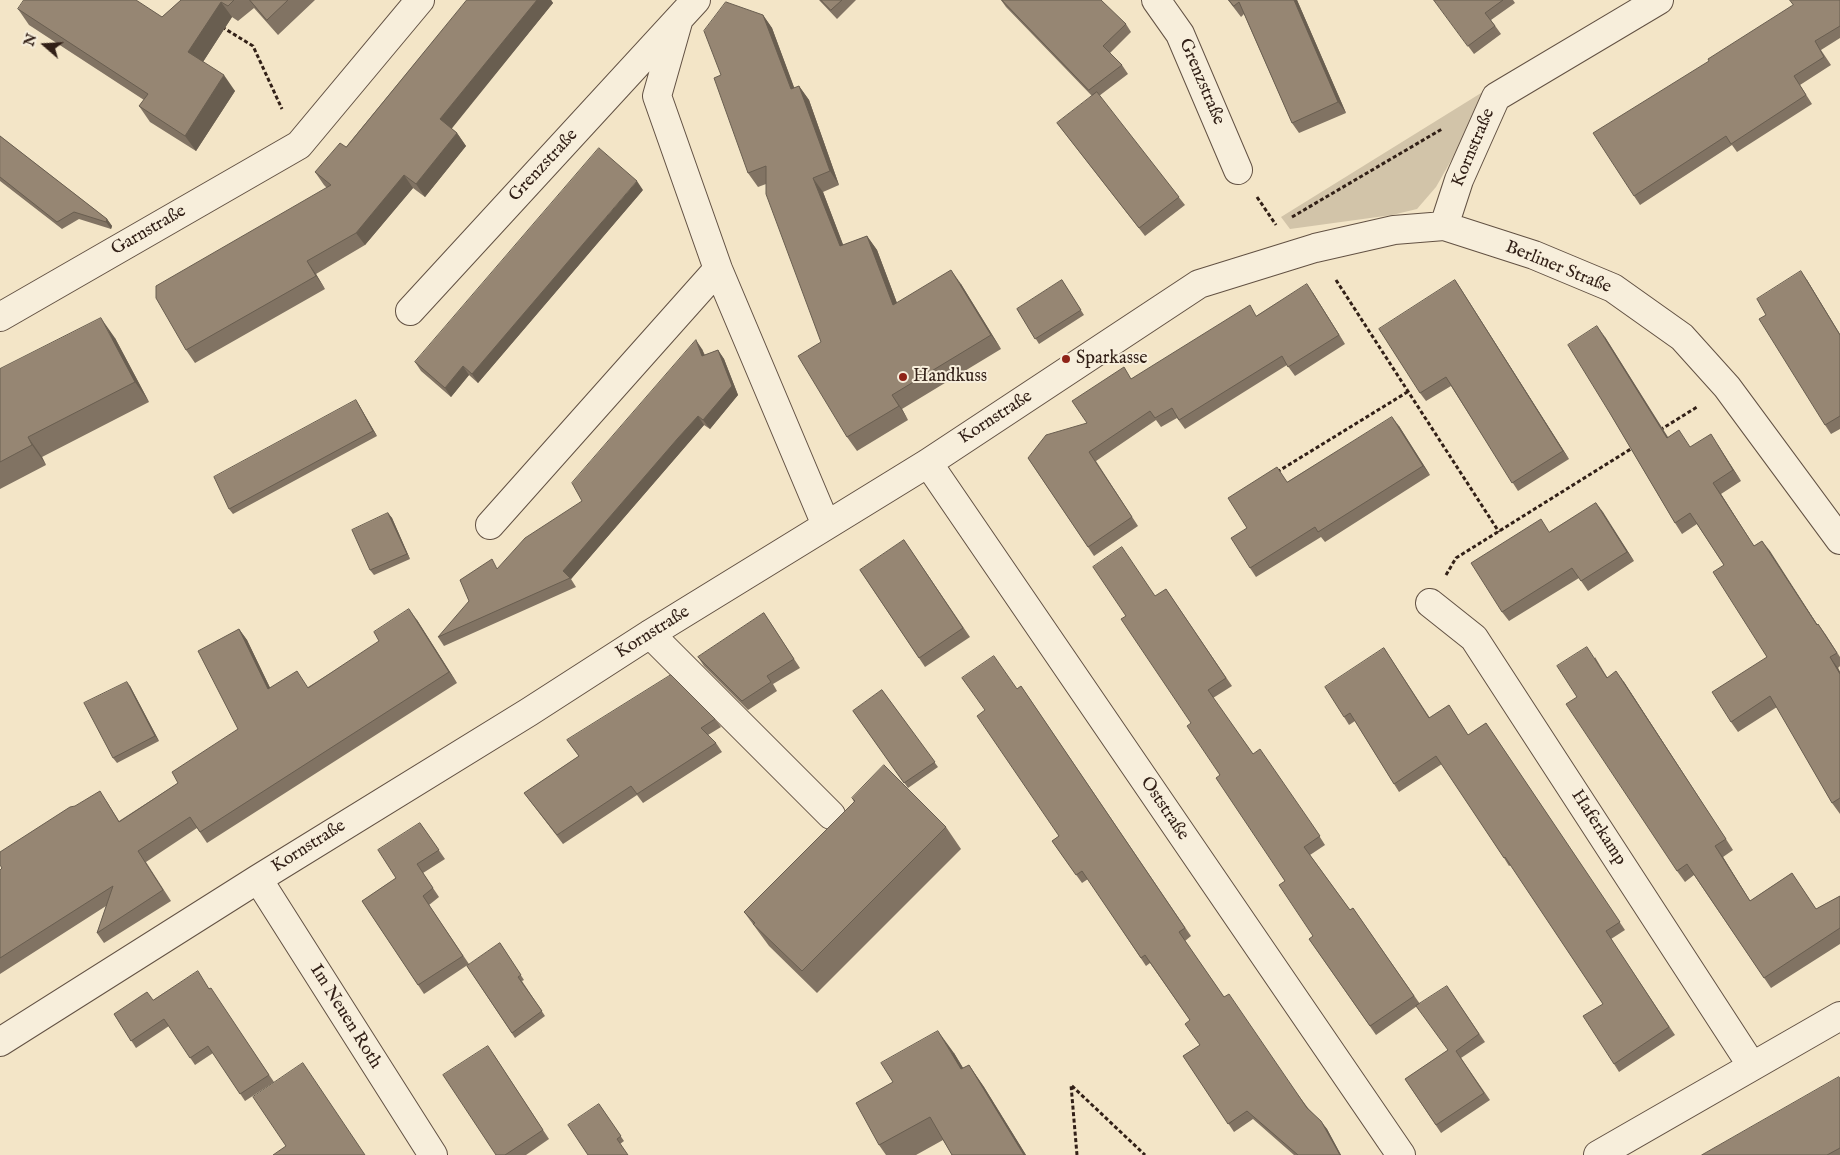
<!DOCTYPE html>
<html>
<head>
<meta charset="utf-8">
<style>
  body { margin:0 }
  #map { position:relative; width:1840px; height:1155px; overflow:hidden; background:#f3e5c7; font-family:"IM FELL English",serif }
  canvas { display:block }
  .north { position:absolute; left:20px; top:20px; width:50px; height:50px; -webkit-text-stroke:4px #f7eedb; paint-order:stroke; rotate:289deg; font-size:14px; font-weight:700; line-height:20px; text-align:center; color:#322017 }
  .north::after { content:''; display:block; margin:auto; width:18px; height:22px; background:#322017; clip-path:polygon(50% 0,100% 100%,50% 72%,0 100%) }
</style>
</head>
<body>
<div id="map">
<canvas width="1840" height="1155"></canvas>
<div class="north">N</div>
</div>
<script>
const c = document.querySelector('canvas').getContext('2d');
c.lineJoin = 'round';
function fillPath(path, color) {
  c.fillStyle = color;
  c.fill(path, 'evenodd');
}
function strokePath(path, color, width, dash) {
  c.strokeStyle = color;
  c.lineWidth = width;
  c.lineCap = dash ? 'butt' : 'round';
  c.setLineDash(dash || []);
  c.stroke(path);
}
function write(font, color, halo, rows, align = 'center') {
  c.font = font + ' "IM FELL English",serif';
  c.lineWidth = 4;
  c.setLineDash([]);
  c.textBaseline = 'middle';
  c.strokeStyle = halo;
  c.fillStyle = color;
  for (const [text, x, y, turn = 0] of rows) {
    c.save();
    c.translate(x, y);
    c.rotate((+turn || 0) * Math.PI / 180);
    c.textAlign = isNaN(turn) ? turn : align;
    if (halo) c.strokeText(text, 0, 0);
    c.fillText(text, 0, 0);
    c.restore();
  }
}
fillPath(new Path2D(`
  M 1494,85 L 1436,187 L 1417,209 L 1392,215 L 1290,229 L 1281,217 Z`), '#d2c4a9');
const minor = new Path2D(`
  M 1156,0 L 1180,34 L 1238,170
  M 678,22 L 657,96 L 718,269 L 826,525
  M 1444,226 L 1534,255 L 1613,288 L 1682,337 L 1727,387 L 1840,540
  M 410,311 L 696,0
  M 0,317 L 299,145 L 420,0
  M 928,463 L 1401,1155
  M 490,525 L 718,269
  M 1430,603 L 1474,638 L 1752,1066
  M 650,634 L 831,815
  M 258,879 L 433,1155
  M 0,1042 L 258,879 L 529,712 L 650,634 L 928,463 L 1199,284 L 1315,248 L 1394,230 L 1444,226 L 1459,180 L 1496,97 L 1659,0
  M 1598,1155 L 1840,1016`);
strokePath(minor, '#625143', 30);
strokePath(new Path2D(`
  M 222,27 L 253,46 L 282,109
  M 1257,197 L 1276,225
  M 1292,217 L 1442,129
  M 1336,280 L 1499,532
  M 1660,430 L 1697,407
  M 1277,472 L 1409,391
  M 1446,575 L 1456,558 L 1634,447
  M 1077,1155 L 1071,1085 L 1145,1155`), '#322017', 3, [4, 2.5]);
strokePath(minor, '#f7eedb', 28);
fillPath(new Path2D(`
  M 181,0 L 315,0 L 278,35 L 254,8 L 238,21 L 232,17 L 203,62 L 235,91 L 196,151 L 150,122 L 139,106 L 144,100 L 29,25 L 18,9 L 162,17 Z
  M 467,0 L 551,0 L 553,3 L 451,128 L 457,133 L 466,146 L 425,197 L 413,188 L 365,245 L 316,274 L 325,289 L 195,363 L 186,350 L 327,188 L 324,185 L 315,172 L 346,147 Z
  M 819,0 L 856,0 L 837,19 Z
  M 1001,0 L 1126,24 L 1131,32 L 1110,53 L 1122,65 L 1128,74 L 1099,96 L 1185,205 L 1145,236 L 1057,123 L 1092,96 L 1006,7 Z
  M 1228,0 L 1297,0 L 1346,113 L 1299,133 L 1292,123 L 1244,14 L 1241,17 Z
  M 1434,0 L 1513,0 L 1515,3 L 1491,20 L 1501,34 L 1474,54 Z
  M 1840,0 L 1840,38 L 1821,50 L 1831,65 L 1800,85 L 1812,104 L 1737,152 L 1732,145 L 1640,205 L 1634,196 Z
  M 763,15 L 772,28 L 794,88 L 799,86 L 809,100 L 839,185 L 823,192 L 843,245 L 867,236 L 877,250 L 897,303 L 961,284 L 1001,349 L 902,409 L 908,420 L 857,451 L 847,437 L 821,342 L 766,184 L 758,187 L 748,173 L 721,75 Z
  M 0,136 L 107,219 L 112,226 L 111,229 L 79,219 L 62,229 L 0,181 Z
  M 643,190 L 478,383 L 469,375 L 451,397 L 421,371 L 415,362 Z
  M 1062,280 L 1084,315 L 1039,344 L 1017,309 Z
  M 1455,280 L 1569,459 L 1518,491 L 1451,386 L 1426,401 L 1420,393 Z
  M 1807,280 L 1840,334 L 1840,429 L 1831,434 L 1825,425 L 1766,315 Z
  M 1313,293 L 1345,344 L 1295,376 L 1287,365 L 1185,429 L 1177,418 L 1161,427 L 1156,420 L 1096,461 L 1138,526 L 1094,556 L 1028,458 L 1087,423 L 1131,379 L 1257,316 Z
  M 1605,337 L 1668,437 L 1690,447 L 1718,445 L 1741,481 L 1721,494 L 1754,546 L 1762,541 L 1817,624 L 1818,624 L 1826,635 L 1840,657 L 1840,666 L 1838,668 L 1840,672 L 1840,814 L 1832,803 L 1777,707 L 1738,732 L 1731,722 L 1767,657 L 1724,565 L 1697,524 L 1682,534 L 1675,523 L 1611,415 Z
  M 115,338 L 149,402 L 42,457 L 46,465 L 0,489 L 0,369 Z
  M 702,349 L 705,355 L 718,350 L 724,359 L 738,395 L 710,429 L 704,425 L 571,579 L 576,587 L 444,646 L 438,637 L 499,568 L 582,501 Z
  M 359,405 L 377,436 L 233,514 L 229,509 Z
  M 1399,426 L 1430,475 L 1325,542 L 1321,537 L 1256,577 L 1250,568 L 1247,528 L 1287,482 Z
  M 1596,503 L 1634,561 L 1588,591 L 1579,578 L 1509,621 L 1502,612 L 1550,532 Z
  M 388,513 L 392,518 L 410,559 L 374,575 L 370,570 Z
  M 904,540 L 970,637 L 925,667 L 860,570 Z
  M 1166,589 L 1232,686 L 1213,698 L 1253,754 L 1313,826 L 1325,845 L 1310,855 L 1350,910 L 1353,908 L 1420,1004 L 1376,1035 L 1309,939 L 1313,936 L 1285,881 L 1220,775 L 1156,596 Z
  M 764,613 L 800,668 L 773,684 L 777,691 L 748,710 L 704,666 L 698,657 Z
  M 417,620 L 457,683 L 207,843 L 197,828 L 146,862 L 171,901 L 104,943 L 97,933 L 106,906 L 0,974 L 0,870 L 107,802 L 119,821 L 178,783 L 238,729 L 239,629 L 247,640 L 270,688 L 308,687 Z
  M 1384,648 L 1430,718 L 1449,705 L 1468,735 L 1486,723 L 1625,930 L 1611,939 L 1675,1035 L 1619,1072 L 1614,1064 L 1603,1004 L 1511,865 L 1509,866 L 1504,858 L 1442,764 L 1399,792 L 1355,721 L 1349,725 L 1344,717 Z
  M 1595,657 L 1607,677 L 1624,682 L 1733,850 L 1723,857 L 1750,901 L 1792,873 L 1816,909 L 1840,896 L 1840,944 L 1771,988 L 1694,875 L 1685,882 L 1677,871 L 1577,697 Z
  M 130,686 L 159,741 L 117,763 L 113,758 Z
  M 1021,686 L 1191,936 L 1185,941 L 1224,997 L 1308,1108 L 1327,1129 L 1341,1155 L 1294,1155 L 1253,1119 L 1234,1132 L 1183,1056 L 1200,1045 L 1190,1020 L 1150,963 L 1146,966 L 1088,879 L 1082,883 L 1052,841 L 1059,836 L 985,710 Z
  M 882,690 L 938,767 L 908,788 L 853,711 Z
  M 715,719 L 721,727 L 708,735 L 716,743 L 722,752 L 643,803 L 637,795 L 563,844 L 524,793 L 579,756 L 567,740 Z
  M 852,798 L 946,827 L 961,849 L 817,993 L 769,946 L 744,912 L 854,802 Z
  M 420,823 L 445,859 L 423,873 L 439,897 L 429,905 L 469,964 L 424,994 L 362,901 L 396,878 Z
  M 500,943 L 524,980 L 522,981 L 545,1016 L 515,1038 L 467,966 Z
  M 1447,986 L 1485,1042 L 1461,1058 L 1490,1100 L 1441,1133 L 1405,1079 L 1448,1050 Z
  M 210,988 L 274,1082 L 245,1101 L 213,1053 L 195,1065 L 169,1026 L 136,1048 L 114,1014 L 153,1000 Z
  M 954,1053 L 963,1068 L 969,1065 L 984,1087 L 1026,1155 L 952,1155 L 943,1140 L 916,1155 L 886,1155 L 879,1145 Z
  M 494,1055 L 549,1139 L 526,1155 L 496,1155 Z
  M 1840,1079 L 1840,1155 L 1702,1155 Z
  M 599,1104 L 624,1141 L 620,1144 L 588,1155 Z`), '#817363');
fillPath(new Path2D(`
  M 537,0 L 551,0 L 553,3 L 449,132 L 440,119 Z
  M 1294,0 L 1297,0 L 1346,113 L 1338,102 Z
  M 221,2 L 232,17 L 199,68 L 188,52 Z
  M 763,15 L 772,28 L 800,103 L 791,89 Z
  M 224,75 L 235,91 L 196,151 L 185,136 Z
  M 799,86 L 809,100 L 839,185 L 830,171 Z
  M 457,133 L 466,146 L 425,197 L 416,184 Z
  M 404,175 L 413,188 L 365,245 L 356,233 Z
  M 813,178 L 823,192 L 849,260 L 840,246 Z
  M 637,181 L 643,190 L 478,383 L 472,374 Z
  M 107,219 L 112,226 L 111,229 L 106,222 Z
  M 867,236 L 877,250 L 903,319 L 893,305 Z
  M 307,261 L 316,274 L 325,289 L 316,276 Z
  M 951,270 L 961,284 L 1001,349 L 991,335 Z
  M 1801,271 L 1807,280 L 1840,335 Z
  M 1455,280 L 1461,289 L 1569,459 L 1563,451 Z
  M 1307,284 L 1313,293 L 1345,344 L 1339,335 Z
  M 101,318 L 115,338 L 149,402 L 135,382 Z
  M 1597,326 L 1605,337 L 1675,449 L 1667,438 Z
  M 696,340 L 702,349 L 708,365 L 702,356 Z
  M 718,350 L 724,359 L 738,395 L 710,429 L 703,420 Z
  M 463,366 L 469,375 L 451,397 L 445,388 Z
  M 892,395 L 902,409 L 908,420 L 899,406 Z
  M 356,400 L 359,405 L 377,436 L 373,431 Z
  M 698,416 L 704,425 L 571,579 L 563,571 L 678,438 Z
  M 1392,417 L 1399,426 L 1430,475 L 1423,466 Z
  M 1711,434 L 1718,445 L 1741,481 L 1733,470 Z
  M 28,437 L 42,457 L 46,465 L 32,445 Z
  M 1713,483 L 1721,494 L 1761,557 L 1754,546 Z
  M 1596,503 L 1603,512 L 1634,561 L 1627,552 Z
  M 388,513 L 392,518 L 410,559 L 407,554 Z
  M 1762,541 L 1770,551 L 1824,635 L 1817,625 Z
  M 409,609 L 417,620 L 457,683 L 449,672 Z
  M 239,629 L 247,640 L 276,700 L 268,689 Z
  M 1830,657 L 1838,668 L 1840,672 L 1840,674 Z
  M 1616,671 L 1624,682 L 1733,850 L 1726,839 Z
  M 127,682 L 130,686 L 159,741 L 155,736 Z
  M 1715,846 L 1723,857 L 1757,912 Z
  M 938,1031 L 954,1053 L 977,1091 L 961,1069 Z
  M 969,1065 L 984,1087 L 1026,1155 L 1024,1155 Z
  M 1321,1121 L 1327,1129 L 1341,1155 L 1340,1155 Z`), '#695e50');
const building = new Path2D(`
  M 24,0 L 136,0 L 162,17 L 181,0 L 234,0 L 228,6 L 221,2 L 188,52 L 224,75 L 185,136 L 139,106 L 148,94 L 18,9 Z
  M 250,0 L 288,0 L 267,20 Z
  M 467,0 L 537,0 L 440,119 L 457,133 L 416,184 L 404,175 L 356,233 L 307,261 L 316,276 L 186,350 L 156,298 L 156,286 L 331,185 L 315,172 L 340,143 L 346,147 Z
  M 821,0 L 842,0 L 831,10 Z
  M 1002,0 L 1101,0 L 1126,24 L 1103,46 L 1122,65 L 1089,90 Z
  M 1229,0 L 1294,0 L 1338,102 L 1292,123 L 1239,2 L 1234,6 Z
  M 1434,0 L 1503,0 L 1485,13 L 1495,26 L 1468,46 Z
  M 1790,0 L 1840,0 L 1840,26 L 1815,41 L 1824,57 L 1794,76 L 1806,95 L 1731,144 L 1726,136 L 1634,196 L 1593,133 L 1709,61 L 1708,59 L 1793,5 Z
  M 726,2 L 763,15 L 791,89 L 799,86 L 830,171 L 813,178 L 840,246 L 867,236 L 893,305 L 951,270 L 991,335 L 892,395 L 899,406 L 847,437 L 798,356 L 821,342 L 766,194 L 766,166 L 748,173 L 714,78 L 721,75 L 704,31 Z
  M 1097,92 L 1179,197 L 1139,228 L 1057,123 Z
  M 0,136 L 107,219 L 106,222 L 74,212 L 57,222 L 0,177 Z
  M 599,148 L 637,181 L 472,374 L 463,366 L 445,388 L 415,362 Z
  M 1801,271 L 1840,335 L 1840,416 L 1825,425 L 1759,319 L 1766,315 L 1757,299 Z
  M 1062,280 L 1081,310 L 1035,339 L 1017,309 Z
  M 1455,280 L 1563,451 L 1512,483 L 1446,377 L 1420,393 L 1379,329 Z
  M 1307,284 L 1339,335 L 1288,367 L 1282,356 L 1179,420 L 1172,408 L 1155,418 L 1150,411 L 1089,452 L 1132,517 L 1088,547 L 1028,458 L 1046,435 L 1087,423 L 1072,401 L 1124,367 L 1131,379 L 1250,305 L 1256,316 Z
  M 101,318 L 135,382 L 28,437 L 32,445 L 0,462 L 0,369 Z
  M 1597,326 L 1667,438 L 1679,430 L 1690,447 L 1711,434 L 1733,470 L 1713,483 L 1754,546 L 1762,541 L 1817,625 L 1818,624 L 1837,653 L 1830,657 L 1840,674 L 1840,798 L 1832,803 L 1770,696 L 1731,722 L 1712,692 L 1767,657 L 1713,572 L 1724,565 L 1690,513 L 1675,523 L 1611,415 L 1568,345 Z
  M 696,340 L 702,356 L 718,350 L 732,386 L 703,420 L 698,416 L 678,438 L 563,571 L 570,578 L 438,637 L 469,601 L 460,580 L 492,559 L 497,569 L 525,538 L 582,501 L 572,483 Z
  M 356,400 L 373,431 L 229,509 L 214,477 Z
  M 1392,417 L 1423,466 L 1318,532 L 1315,527 L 1250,568 L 1231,538 L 1247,528 L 1228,498 L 1277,467 L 1287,482 Z
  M 1596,503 L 1627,552 L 1581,581 L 1572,568 L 1502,612 L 1471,563 L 1541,519 L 1549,532 Z
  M 388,513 L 407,554 L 370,570 L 352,530 Z
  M 904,540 L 963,628 L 919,658 L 860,570 Z
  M 1122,547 L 1155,596 L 1166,589 L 1226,678 L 1208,690 L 1253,754 L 1260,749 L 1307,817 L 1320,836 L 1304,847 L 1350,910 L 1353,908 L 1414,996 L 1370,1026 L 1309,939 L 1313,936 L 1279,885 L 1285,881 L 1216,778 L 1220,775 L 1187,726 L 1191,723 L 1121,619 L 1126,616 L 1093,567 Z
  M 409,609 L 449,672 L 200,832 L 190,817 L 138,851 L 163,890 L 97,933 L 113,886 L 0,958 L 0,870 L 2,868 L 0,865 L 0,852 L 70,807 L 75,806 L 100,791 L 119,822 L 178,783 L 172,772 L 238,729 L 198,651 L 239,629 L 268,689 L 297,671 L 308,688 L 379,641 L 374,632 Z
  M 764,613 L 794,659 L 767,676 L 771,682 L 742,701 L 698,657 Z
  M 1587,647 L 1607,678 L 1616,671 L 1726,839 L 1715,846 L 1750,901 L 1792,873 L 1816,909 L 1840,896 L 1840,928 L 1764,978 L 1687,864 L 1677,871 L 1566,704 L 1577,697 L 1557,666 Z
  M 1384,648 L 1429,718 L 1449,705 L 1468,735 L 1486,723 L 1620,922 L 1606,931 L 1669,1027 L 1614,1064 L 1583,1016 L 1603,1004 L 1505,857 L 1504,858 L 1436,756 L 1394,784 L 1350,713 L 1344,717 L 1325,687 Z
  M 994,656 L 1017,689 L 1021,686 L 1185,928 L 1179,932 L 1224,997 L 1229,994 L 1307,1108 L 1321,1121 L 1340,1155 L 1298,1155 L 1247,1111 L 1228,1124 L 1183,1056 L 1200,1045 L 1185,1024 L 1190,1020 L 1145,955 L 1141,958 L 1082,871 L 1076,875 L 1052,841 L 1059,836 L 977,716 L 985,710 L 962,678 Z
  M 671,675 L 715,719 L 701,728 L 716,743 L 637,794 L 631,786 L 557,835 L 524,793 L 579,756 L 567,740 Z
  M 127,682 L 155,736 L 113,758 L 84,703 Z
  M 882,690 L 935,762 L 904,783 L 853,711 Z
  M 884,765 L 946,827 L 802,971 L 753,924 L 755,923 L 744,912 L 855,801 L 852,798 Z
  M 420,823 L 439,850 L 417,864 L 433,888 L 423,896 L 463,956 L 418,985 L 362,901 L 396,878 L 378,850 Z
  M 500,943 L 521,975 L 518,977 L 542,1011 L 512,1033 L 467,966 Z
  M 198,971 L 209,989 L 211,988 L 269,1075 L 240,1094 L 208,1046 L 190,1058 L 164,1019 L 131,1041 L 114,1014 L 147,992 L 153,1000 Z
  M 1447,986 L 1479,1034 L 1456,1051 L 1484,1093 L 1436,1125 L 1405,1079 L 1448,1050 L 1416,1006 Z
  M 938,1031 L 961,1069 L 969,1065 L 1024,1155 L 952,1155 L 930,1117 L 879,1145 L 856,1103 L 893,1082 L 881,1063 Z
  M 488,1046 L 543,1130 L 505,1155 L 496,1155 L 443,1075 Z
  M 303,1063 L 365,1155 L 273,1155 L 286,1146 L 253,1097 Z
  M 1839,1077 L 1840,1079 L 1840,1148 L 1827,1155 L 1702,1155 Z
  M 599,1104 L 621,1136 L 617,1139 L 628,1155 L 588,1155 L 568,1125 Z`);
fillPath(building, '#968673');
strokePath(building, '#695e50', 1);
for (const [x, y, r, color] of [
  [1066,359,5,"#8f2418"],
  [903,377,5,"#8f2418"]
]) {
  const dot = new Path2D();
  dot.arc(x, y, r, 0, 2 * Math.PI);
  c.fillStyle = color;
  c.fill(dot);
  strokePath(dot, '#f7eedb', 2);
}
write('18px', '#322017', '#f7eedb', [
  ["Grenzstraße",1201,82,67],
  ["Kornstraße",1474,148,-67],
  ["Grenzstraße",544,166,-47],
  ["Garnstraße",149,231,-30],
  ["Berliner Straße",1558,268,22],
  ["Kornstraße",996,418,-33],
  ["Kornstraße",653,633,-32],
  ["Oststraße",1164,809,56],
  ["Haferkamp",1598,828,57],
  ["Kornstraße",309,847,-32],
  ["Im Neuen Roth",345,1017,58]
]);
write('18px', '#322017', '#f7eedb', [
  ["Sparkasse",1076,359],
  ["Handkuss",913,377]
], 'left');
</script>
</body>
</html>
